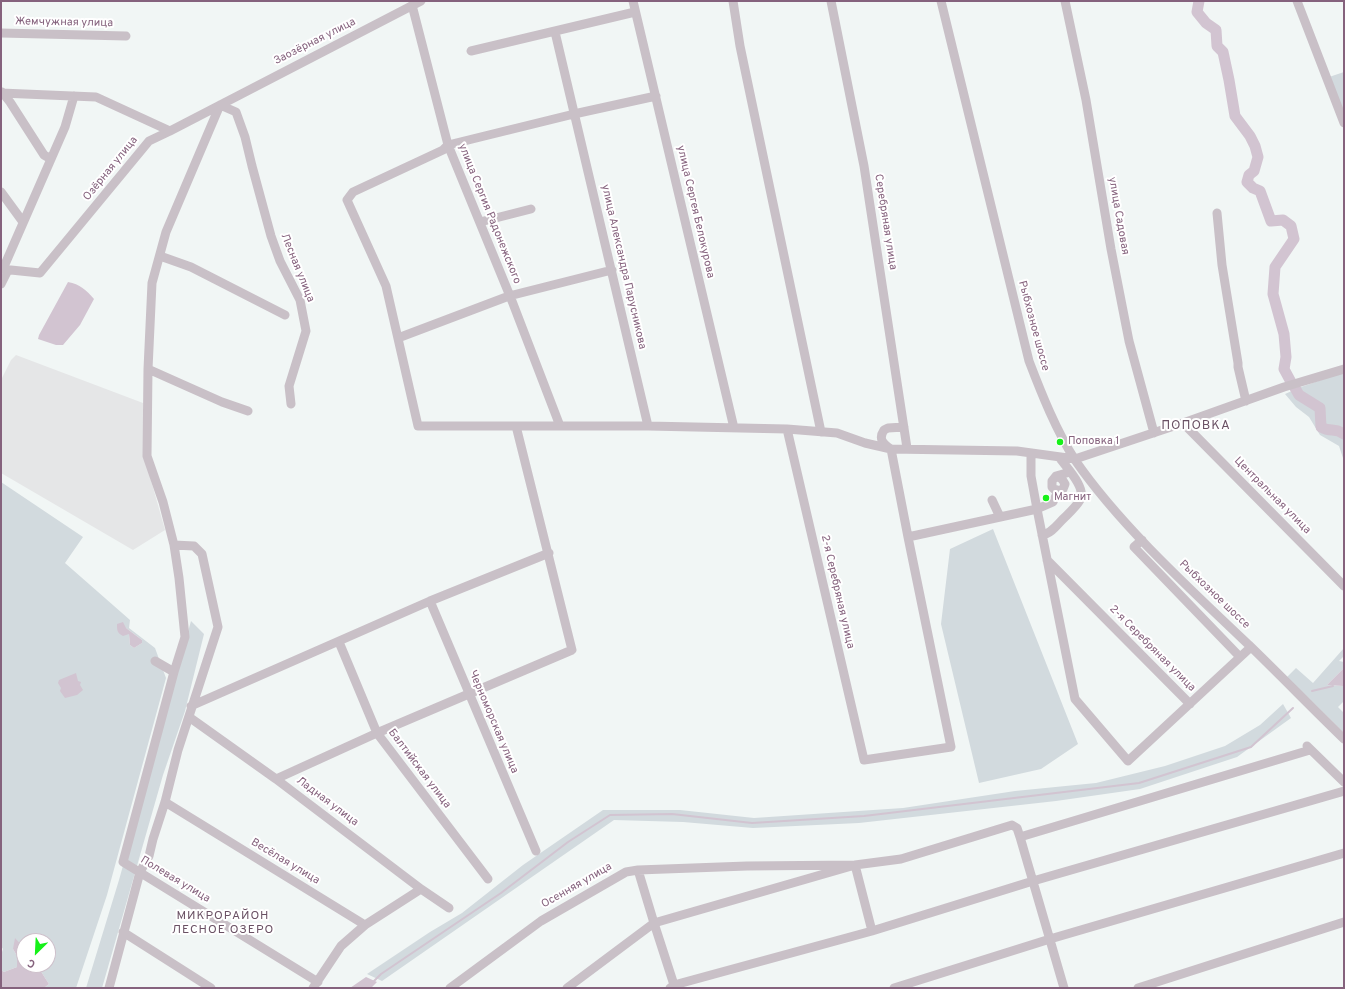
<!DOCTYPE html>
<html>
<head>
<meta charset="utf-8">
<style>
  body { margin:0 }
  #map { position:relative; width:1345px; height:989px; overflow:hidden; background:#f1f6f5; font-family:Overpass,sans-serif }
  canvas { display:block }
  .frame { position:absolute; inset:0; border:2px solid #85627d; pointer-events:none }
  .north { position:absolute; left:16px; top:933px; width:40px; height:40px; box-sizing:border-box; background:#fff; border:1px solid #cec0cb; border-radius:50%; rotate:204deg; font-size:11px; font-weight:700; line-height:16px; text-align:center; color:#85627d }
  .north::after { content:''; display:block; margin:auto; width:14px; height:18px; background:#16f119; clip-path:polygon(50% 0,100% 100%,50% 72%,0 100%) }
</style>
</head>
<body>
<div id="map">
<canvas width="1345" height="989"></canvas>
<div class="frame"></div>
<div class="north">С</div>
</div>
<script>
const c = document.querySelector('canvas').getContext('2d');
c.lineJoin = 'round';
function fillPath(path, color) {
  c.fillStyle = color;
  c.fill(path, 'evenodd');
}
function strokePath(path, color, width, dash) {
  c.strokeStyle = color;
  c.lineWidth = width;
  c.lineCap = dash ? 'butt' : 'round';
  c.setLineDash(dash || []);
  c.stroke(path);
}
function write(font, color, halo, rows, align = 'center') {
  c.font = font + ' Overpass,sans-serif';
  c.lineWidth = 4;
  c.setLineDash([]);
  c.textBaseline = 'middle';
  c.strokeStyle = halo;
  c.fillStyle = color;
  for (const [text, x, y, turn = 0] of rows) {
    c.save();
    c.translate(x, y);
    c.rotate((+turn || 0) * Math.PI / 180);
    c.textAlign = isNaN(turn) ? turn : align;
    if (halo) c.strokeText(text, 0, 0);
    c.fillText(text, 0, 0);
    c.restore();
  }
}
fillPath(new Path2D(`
  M 16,355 L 143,403 L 145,459 L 165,530 L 133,550 L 1,473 L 1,380 L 11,360 Z`), '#e5e6e7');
fillPath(new Path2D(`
  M 1344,72 L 1344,116 L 1329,77 Z
  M 1344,372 L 1344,461 L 1339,446 L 1320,435 L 1309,417 L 1296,407 L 1285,394 L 1301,387 Z
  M 1,482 L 83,537 L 65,563 L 130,620 L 129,628 L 155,648 L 166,678 L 107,895 L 76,988 L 44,988 L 49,984 L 40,970 L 35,965 L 48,965 L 48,941 L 24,941 L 24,951 L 23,947 L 13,949 L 17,956 L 17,967 L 4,972 L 1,970 L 1,955 L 3,949 L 1,946 ZM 123,622 L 126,628 L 142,640 L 142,643 L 134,648 L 130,645 L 129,634 Z
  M 993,529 L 1078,744 L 1041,769 L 979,783 L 941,624 L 950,549 Z
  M 191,621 L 204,634 L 185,711 L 163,775 L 102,988 L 86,988 L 119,880 Z
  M 1344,648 L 1344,657 L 1343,657 L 1339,661 L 1344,662 L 1344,668 L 1327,685 L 1342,686 L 1344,684 L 1344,701 L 1338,707 L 1344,713 L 1344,733 L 1287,677 L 1296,668 L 1313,683 Z
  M 1283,704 L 1291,718 L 1237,757 L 1140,789 L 1056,801 L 859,823 L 753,828 L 683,822 L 614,820 L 382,981 L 367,974 L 430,932 L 462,913 L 523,865 L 603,810 L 680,810 L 754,818 L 903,808 L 1015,791 L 1096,783 L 1165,766 L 1225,746 L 1260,725 Z`), '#d2dade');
fillPath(new Path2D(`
  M 68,282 C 80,284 86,290 94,299 L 80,325 L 63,345 L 56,345 L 38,339 L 39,335 Z
  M 123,622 L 126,628 L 142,640 L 142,643 L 134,648 L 130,645 L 129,634 L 123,636 C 117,633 117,630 117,624 Z
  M 1344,668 L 1344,684 L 1343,686 L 1327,685 Z
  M 76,673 L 78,681 L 81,682 L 80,685 L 83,690 L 77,695 L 65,698 L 60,691 L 61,688 L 58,683 L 59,680 Z
  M 15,938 L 23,947 L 24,965 L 35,965 L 40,970 L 49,984 L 44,988 L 1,988 L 1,970 L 4,972 L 17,967 L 17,956 L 13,949 Z
  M 366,977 L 377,982 L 371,988 L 350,988 Z`), '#d2c4d1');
strokePath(new Path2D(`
  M 1312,691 L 1333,686
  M 374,981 L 381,974 L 501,893 L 568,842 L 610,815 L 672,814 L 752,823 L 864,816 L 1139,783 L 1251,747 L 1293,708`), '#d2c4d1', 2);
strokePath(new Path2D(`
  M 1199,1 L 1197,12 L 1206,23 L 1216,30 L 1217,46 L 1223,52 L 1229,80 L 1235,116 L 1250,136 L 1255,146 L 1258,157 L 1254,171 L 1249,175 L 1247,182 L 1253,188 L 1260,191 L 1271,221 L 1283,220 L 1291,226 L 1294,239 L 1275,267 L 1273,294 L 1284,334 L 1286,357 L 1284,369 L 1291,382
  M 1295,388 L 1299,395 L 1320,408 L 1321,427 C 1331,433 1334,427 1344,434`), '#d2c4d1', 11);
strokePath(new Path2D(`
  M 633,1 L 734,428
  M 733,1 L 740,46 L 821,432
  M 831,1 L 864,166 L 907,448
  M 941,1 L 1029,361 C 1042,395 1056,430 1075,460 C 1097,492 1122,520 1149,548 C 1182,582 1215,613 1249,645 C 1281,676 1312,708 1344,739
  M 1065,1 L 1086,100 L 1111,249 L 1129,341 L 1154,433
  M 1297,1 L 1344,123
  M 412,5 L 448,145 L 512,301 L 560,426
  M 555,32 L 648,426
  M 1,33 L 126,36
  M 471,51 L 635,12
  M 2,92 L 10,102 L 44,155 L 51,159
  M 1,93 L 96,97 L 170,131
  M 656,96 L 574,114 L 448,145 L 443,150 L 353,192 L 347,200 L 386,286 L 418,426 L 648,426 L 787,429 L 837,433 L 865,443 L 891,449 L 1017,451 L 1075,459 L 1183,423 L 1284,387 L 1344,369
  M 220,105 L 236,112 L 245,137 L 252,166 L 271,236 L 280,261 L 300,300 L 306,331 L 289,386 L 291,404
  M 1,192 L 23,222
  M 1217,213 L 1222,265 L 1238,363 L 1238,367 L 1246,401
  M 480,222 L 531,209
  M 160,256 L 191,267 L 285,315
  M 1,269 L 40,273 L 149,141 L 170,131 L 421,1
  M 3,269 L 65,127 L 74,96
  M 1,284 L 8,270
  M 398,338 L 509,296 L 612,270
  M 148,369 L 222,402 L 248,411
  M 1183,423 L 1344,586
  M 787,429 L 864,760 L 951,747 L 908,537 L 891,449 C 883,444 878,439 884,430 L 888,428 L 904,427
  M 1031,453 L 1031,476 L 1037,509 L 1075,699 L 1128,761 L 1251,647
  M 1056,476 L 1062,479 L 1065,484 L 1063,489 L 1061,491 L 1054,489 L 1052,487 L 1052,481 L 1056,476 L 1070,472
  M 992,500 L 1000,517
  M 1042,535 C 1051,534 1057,525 1063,519 C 1069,513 1076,507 1080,500 C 1087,488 1066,467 1059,457
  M 908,537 L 1037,509 L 1053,502 L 1058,491
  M 1142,540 L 1134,547 L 1240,657
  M 174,545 L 179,578 L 185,637 L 174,672 L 123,862 L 318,982
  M 1047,560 L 1190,704
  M 430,601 L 536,851
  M 339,642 L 377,733 L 488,879
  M 155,661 L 174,672
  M 191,706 L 430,601 L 549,553
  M 189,717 L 276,779 L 421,889 L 449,908
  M 1307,746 L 1344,782
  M 276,779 L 377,733 L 572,650 L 516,426
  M 165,802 L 365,925 L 341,946 L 313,988
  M 1020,837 L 1310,750
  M 638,870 L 747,866 L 855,865 L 872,931
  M 365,925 L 421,889
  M 123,932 L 211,988
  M 109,988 L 140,872 L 149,856 L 153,839 L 165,802 L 178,750 L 218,627 L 202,554 L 194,546 L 174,545 L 163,502 L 147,456 L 148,369 L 152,283 L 166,232 L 220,105
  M 450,988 L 541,921 L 626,872 L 638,870 L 654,923 L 675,988
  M 567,988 L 654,923 L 855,865 L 901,859 L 1012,825 L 1017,828 L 1020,837 L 1064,988
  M 670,988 L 674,985 L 872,931 L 1033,881 L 1344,791
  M 894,988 L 1050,939 L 1344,853
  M 1138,988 L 1344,922`), '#c9c0c7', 9);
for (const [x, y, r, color] of [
  [1060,442,4,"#16f119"],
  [1046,498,4,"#16f119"]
]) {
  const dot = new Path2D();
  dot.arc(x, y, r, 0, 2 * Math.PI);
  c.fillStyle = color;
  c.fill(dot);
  strokePath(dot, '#fff', 1.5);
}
write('11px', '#85627d', '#fff', [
  ["Жемчужная улица",64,23,1],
  ["Заозёрная улица",315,42,-27],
  ["Озёрная улица",111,169,-51],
  ["улица Сергея Белокурова",695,212,77],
  ["улица Сергия Радонежского",489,214,68],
  ["улица Садовая",1118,216,80],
  ["Серебряная улица",885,222,81],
  ["улица Александра Парусникова",623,267,77],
  ["Лесная улица",297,268,68],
  ["Рыбхозное шоссе",1033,326,75],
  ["Центральная улица",1272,496,45],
  ["2-я Серебряная улица",837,592,77],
  ["Рыбхозное шоссе",1214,595,44],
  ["2-я Серебряная улица",1152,649,45],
  ["Черноморская улица",493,722,67],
  ["Балтийская улица",419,769,53],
  ["Ладная улица",327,802,37],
  ["Весёлая улица",285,862,31],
  ["Полевая улица",175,880,31],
  ["Осенняя улица",577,886,-30]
]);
write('11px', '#85627d', '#fff', [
  ["Поповка 1",1068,442],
  ["Магнит",1054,498]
], 'left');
c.letterSpacing = '1px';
write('12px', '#6a5164', '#fff', [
  ["МИКРОРАЙОН",223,917],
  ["ЛЕСНОЕ ОЗЕРО",223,931]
]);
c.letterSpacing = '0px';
c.letterSpacing = '1px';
write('13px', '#6a5164', '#fff', [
  ["ПОПОВКА",1196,426]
]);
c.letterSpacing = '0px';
</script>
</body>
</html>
